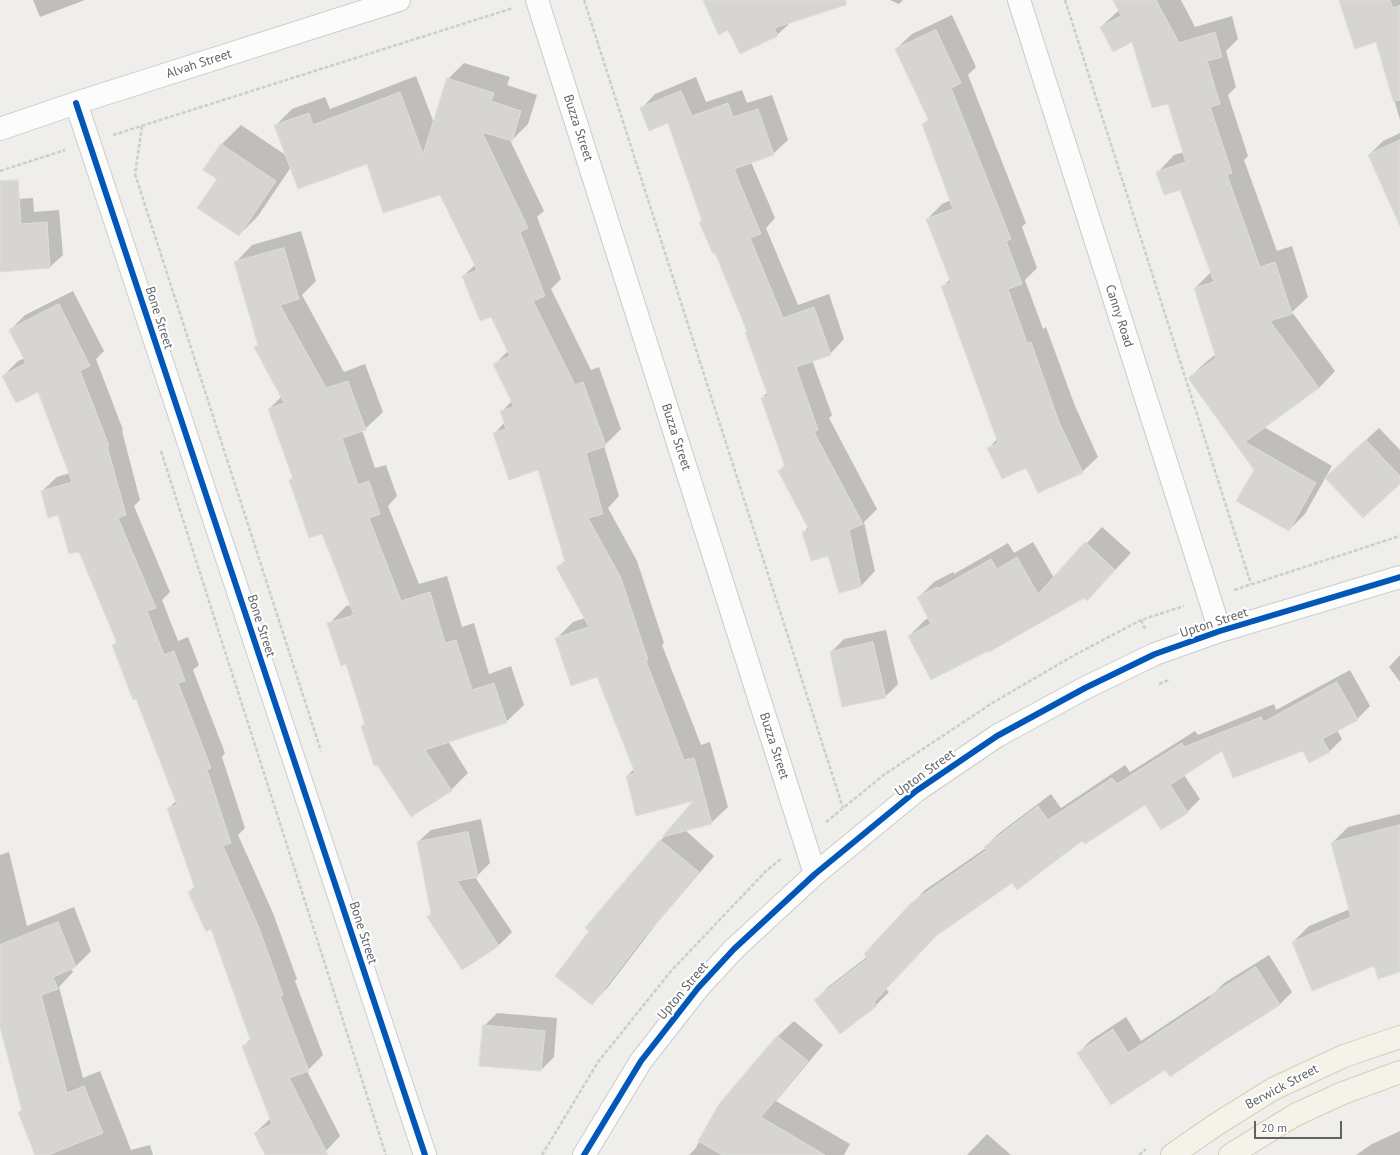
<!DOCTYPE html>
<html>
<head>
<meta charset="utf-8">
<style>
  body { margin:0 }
  #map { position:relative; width:1400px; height:1155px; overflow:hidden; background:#efeeea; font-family:"PT Sans",sans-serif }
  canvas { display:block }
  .scale { position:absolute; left:1254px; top:1121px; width:88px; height:18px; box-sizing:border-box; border:2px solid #5f6368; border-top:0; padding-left:5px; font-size:12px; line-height:14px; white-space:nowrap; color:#5f6368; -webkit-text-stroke:3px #fff; paint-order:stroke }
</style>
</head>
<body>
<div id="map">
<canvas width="1400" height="1155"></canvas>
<div class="scale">20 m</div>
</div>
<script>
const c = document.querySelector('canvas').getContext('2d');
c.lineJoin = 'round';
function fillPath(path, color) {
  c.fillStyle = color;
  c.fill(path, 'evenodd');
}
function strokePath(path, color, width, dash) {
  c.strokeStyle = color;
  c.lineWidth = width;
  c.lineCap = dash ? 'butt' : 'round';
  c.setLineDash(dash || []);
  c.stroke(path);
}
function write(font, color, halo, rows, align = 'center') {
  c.font = font + ' "PT Sans",sans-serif';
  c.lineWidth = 4;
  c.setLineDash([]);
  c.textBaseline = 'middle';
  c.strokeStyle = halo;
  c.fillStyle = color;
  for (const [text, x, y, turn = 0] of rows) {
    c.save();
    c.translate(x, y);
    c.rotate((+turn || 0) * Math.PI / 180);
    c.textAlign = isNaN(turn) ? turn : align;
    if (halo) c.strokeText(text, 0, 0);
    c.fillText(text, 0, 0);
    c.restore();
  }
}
fillPath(new Path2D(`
  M 33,0 L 85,0 L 40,17 Z
  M 704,0 L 845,0 L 790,23 L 777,35 L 729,29 Z
  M 890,0 L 903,0 L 899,4 Z
  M 1122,0 L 1181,0 L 1195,27 L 1232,16 L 1238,39 L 1226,51 L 1236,87 L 1228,95 L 1248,156 L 1244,160 L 1277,251 L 1292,246 L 1308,297 L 1292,312 L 1335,371 L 1319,388 L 1264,427 L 1332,466 L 1305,514 L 1289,530 L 1255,469 L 1189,378 L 1206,362 L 1216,354 L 1195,288 L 1211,272 L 1181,189 L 1158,172 L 1174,155 L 1184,152 L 1168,102 L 1133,41 L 1101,27 L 1119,10 Z
  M 1340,0 L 1400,0 L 1400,120 L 1377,40 Z
  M 952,15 L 976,67 L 968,75 L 1026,223 L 1022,227 L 1037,268 L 1025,280 L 1043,329 L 1046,327 L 1075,406 L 1098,457 L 1082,472 L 1027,467 L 989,448 L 997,439 L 943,287 L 950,279 L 927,219 L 942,204 L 951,200 L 923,125 L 929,119 L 896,49 L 912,34 Z
  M 464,63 L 510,77 L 507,85 L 537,95 L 528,124 L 512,140 L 510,140 L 544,211 L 537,217 L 561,279 L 551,289 L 591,370 L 599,367 L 621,429 L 604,446 L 619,496 L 608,508 L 637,561 L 664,643 L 662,645 L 701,745 L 710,742 L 728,807 L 711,823 L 685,830 L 714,856 L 657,923 L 608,987 L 592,1004 L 591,930 L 587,928 L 696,799 L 627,776 L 634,769 L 597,676 L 557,638 L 573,622 L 585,618 L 557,568 L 566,559 L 539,469 L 494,434 L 505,422 L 501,412 L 512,401 L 495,364 L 508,351 L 491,316 L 463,276 L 475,265 L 440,193 L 368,162 L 291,167 L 258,216 L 239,235 L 218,179 L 204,170 L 222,144 L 241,125 L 287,156 L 275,126 L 292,109 L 325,97 L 330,109 L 416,76 L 434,123 L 448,79 Z
  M 696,77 L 706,102 L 742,90 L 747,103 L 772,95 L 788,140 L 773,154 L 751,162 L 775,218 L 766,228 L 798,305 L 829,294 L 844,339 L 830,354 L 812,360 L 832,415 L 829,418 L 877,509 L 864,522 L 875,571 L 861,586 L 804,532 L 808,527 L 779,471 L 785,465 L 762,398 L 768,392 L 748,330 L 715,252 L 700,222 L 702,220 L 668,122 L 641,109 L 655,94 Z
  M 1400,133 L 1400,211 L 1369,155 L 1383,141 Z
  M 33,198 L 34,212 L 59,210 L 63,255 L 50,267 L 0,271 L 0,200 Z
  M 301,231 L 316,281 L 302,295 L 344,372 L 365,364 L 383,412 L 365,429 L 362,430 L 375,468 L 386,465 L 397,496 L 388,506 L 419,584 L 447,576 L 462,627 L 474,623 L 489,674 L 511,666 L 524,705 L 506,722 L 448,741 L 468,773 L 451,790 L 362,726 L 365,723 L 346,663 L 329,624 L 346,606 L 351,605 L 322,533 L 290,480 L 293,477 L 269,409 L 282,396 L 255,348 L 259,344 L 235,263 L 252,245 Z
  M 73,291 L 104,351 L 96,359 L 123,430 L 122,431 L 140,500 L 134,506 L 170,592 L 162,600 L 178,641 L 188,637 L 199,665 L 193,670 L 225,753 L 222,757 L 245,828 L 238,835 L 273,913 L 297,979 L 295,981 L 323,1055 L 307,1071 L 340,1136 L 326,1151 L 318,1155 L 266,1155 L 255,1133 L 271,1118 L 243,1046 L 251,1039 L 212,928 L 189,892 L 195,886 L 168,809 L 176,801 L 136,698 L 113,645 L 117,641 L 80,550 L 59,514 L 42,491 L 57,477 L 70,473 L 38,391 L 3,376 L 18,361 L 25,358 L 10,330 L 25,315 Z
  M 1379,428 L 1400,450 L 1400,482 L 1339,465 Z
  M 1102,527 L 1131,553 L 1087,600 L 1084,597 L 989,649 L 909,636 L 925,620 L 929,618 L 918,598 L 934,582 L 953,572 L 954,574 L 1008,543 L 1014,553 L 1033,542 L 1054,578 Z
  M 886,630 L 898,684 L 885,697 L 831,652 L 844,639 Z
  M 1400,655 L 1400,682 L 1389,667 Z
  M 1350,670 L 1370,706 L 1357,719 L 1337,730 L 1342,739 L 1329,752 L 1222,750 L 1184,775 L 1200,799 L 1187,812 L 1146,803 L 1012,881 L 938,934 L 886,989 L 889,992 L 876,1005 L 815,1000 L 828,987 L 868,956 L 912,904 L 925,890 L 986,848 L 985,847 L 998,834 L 1051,794 L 1061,808 L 1125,765 L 1130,772 L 1195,731 L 1198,735 L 1274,704 L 1276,710 Z
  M 1400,814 L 1400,970 L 1374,965 L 1293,942 L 1309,926 L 1350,909 L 1332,843 L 1348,827 Z
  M 481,819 L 490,863 L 477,876 L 475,877 L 512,932 L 499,945 L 463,969 L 428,917 L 432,913 L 418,842 L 431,830 Z
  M 9,852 L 27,926 L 74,907 L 91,951 L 76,966 L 71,968 L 73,972 L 59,987 L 83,1078 L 100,1071 L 131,1150 L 150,1145 L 153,1155 L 36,1155 L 19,1113 L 22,1109 L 0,1023 L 0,855 Z
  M 1269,955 L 1292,992 L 1279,1005 L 1165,1068 L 1078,1053 L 1091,1040 L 1126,1017 L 1141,1041 L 1215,992 L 1224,983 Z
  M 497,1013 L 557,1018 L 554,1057 L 541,1070 L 484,1026 Z
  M 794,1021 L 823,1045 L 776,1101 L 850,1144 L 844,1155 L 689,1155 L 695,1149 L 720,1105 L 778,1036 Z
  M 1400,1131 L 1400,1155 L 1356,1155 L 1372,1144 Z
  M 987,1134 L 1011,1155 L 967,1155 Z`), '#0003');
const building = new Path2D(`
  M 703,0 L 846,0 L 846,5 L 774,28 L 778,36 L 740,54 L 728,30 L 719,35 Z
  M 1113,0 L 1156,0 L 1179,43 L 1215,32 L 1222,57 L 1207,61 L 1220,104 L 1210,107 L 1232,173 L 1227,175 L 1260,267 L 1275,262 L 1292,314 L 1270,321 L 1319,388 L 1245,442 L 1316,483 L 1289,531 L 1236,501 L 1254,470 L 1188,378 L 1216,358 L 1194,288 L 1214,282 L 1180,190 L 1164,195 L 1156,172 L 1186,162 L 1168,104 L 1152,108 L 1132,42 L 1113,52 L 1100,27 L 1121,16 Z
  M 1339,0 L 1390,0 L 1393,8 L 1400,5 L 1400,100 L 1393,101 L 1376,42 L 1355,49 Z
  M 936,30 L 961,83 L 951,88 L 1011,239 L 1006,241 L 1022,284 L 1008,289 L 1027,343 L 1031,342 L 1059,422 L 1083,473 L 1038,493 L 1026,468 L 1002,479 L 987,448 L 998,443 L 941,286 L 951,283 L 926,219 L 953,209 L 922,124 L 929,121 L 895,49 Z
  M 447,78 L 494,93 L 491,101 L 521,111 L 512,141 L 482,132 L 528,228 L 520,232 L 545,296 L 533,301 L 575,385 L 583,382 L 606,446 L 586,453 L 603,514 L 588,518 L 621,578 L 648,660 L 646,661 L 684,760 L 694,758 L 712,824 L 662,837 L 693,801 L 636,816 L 626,776 L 635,773 L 597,677 L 571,686 L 555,638 L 589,627 L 556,567 L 565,562 L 538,470 L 509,480 L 493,433 L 506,429 L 500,411 L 514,407 L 493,364 L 510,356 L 491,317 L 480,321 L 462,276 L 477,270 L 440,195 L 383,213 L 367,164 L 298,189 L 274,125 L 309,113 L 313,125 L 400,92 L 423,154 Z
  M 681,91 L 692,116 L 728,103 L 733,117 L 758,109 L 774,155 L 734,169 L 761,234 L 750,238 L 783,318 L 814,307 L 831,355 L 796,367 L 818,430 L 814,432 L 863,524 L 849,530 L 861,587 L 839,593 L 828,556 L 811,561 L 802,532 L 809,530 L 778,471 L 785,467 L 761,398 L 768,396 L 745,332 L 747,331 L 715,253 L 713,254 L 699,222 L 702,221 L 668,123 L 649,131 L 640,108 Z
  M 1400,140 L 1400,226 L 1368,155 Z
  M 221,144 L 276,181 L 239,236 L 197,208 L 217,179 L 203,170 Z
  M 18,180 L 21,224 L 47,222 L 50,268 L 0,272 L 0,181 Z
  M 284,248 L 299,299 L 280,305 L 326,388 L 348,381 L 366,430 L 342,438 L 358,485 L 369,481 L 380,514 L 369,518 L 401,601 L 430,592 L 445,643 L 456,640 L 472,690 L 494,683 L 507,723 L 425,750 L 452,791 L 411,817 L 377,765 L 374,766 L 361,726 L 365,725 L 346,664 L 341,666 L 327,623 L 354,615 L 322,534 L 309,538 L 289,480 L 293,479 L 268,409 L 284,403 L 254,347 L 258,345 L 234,262 Z
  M 59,304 L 90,366 L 80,371 L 109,446 L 107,446 L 126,515 L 118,518 L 156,608 L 147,611 L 164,655 L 174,651 L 185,681 L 178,683 L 211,768 L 207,770 L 231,843 L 223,846 L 259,928 L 283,995 L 280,996 L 309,1071 L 289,1078 L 328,1155 L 265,1155 L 254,1133 L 272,1124 L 242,1046 L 251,1042 L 211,929 L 206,932 L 188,892 L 195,889 L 167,808 L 177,805 L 136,699 L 133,700 L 112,645 L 117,643 L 79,552 L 69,554 L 58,515 L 48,518 L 41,491 L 72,482 L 38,392 L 16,403 L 2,376 L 26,363 L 9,330 Z
  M 1366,440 L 1400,476 L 1400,484 L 1363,518 L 1325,478 Z
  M 1085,542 L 1115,570 L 1087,601 L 1084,598 L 989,652 L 988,651 L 931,680 L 908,636 L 931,624 L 917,597 L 937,587 L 938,589 L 991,559 L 997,569 L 1017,557 L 1038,594 Z
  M 873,642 L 886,698 L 842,707 L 830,652 Z
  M 1337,682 L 1358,720 L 1322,739 L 1330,752 L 1309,763 L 1303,751 L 1233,778 L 1222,751 L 1170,785 L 1188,813 L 1161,830 L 1145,805 L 1085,844 L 1082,841 L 1017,890 L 1012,883 L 936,936 L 874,1002 L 877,1006 L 840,1034 L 814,1000 L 868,958 L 864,954 L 911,903 L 987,850 L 984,847 L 1038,806 L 1048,820 L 1112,778 L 1117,784 L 1182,743 L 1184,747 L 1261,717 L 1263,722 Z
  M 1400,825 L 1400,972 L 1378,979 L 1374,966 L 1312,991 L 1292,942 L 1351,917 L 1331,843 Z
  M 468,832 L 478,877 L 457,881 L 499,946 L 462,970 L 427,917 L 431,914 L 417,842 Z
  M 660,840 L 699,872 L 641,941 L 592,1005 L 555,976 L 589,931 L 585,928 Z
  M 58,922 L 76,967 L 53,977 L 58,989 L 41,995 L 67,1093 L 84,1086 L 103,1133 L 48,1155 L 35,1155 L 18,1112 L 22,1111 L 0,1027 L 0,945 Z
  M 1256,967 L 1280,1005 L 1220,1043 L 1170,1077 L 1165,1070 L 1111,1105 L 1077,1053 L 1113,1029 L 1128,1053 L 1211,998 L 1210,996 Z
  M 483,1025 L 545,1031 L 541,1071 L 479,1066 Z
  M 777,1036 L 808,1061 L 761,1117 L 825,1155 L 722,1155 L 698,1141 L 719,1104 Z`);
fillPath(building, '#d6d5d3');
strokePath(building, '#deddd9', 1);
const minor = new Path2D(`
  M 537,0 L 815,874
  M 1019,0 L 1220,631
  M 76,103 L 425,1155
  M 0,129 L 76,103 L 399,0
  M 584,1155 L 641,1061 L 698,988 L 734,949 L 815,874 L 916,791 L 997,736 L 1085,688 L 1155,654 L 1220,631 L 1400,577`);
const major = new Path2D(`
  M 1172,1155 L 1217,1124 L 1273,1089 L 1344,1056 L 1400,1037
  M 1230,1155 L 1295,1115 L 1343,1093 L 1400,1072`);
strokePath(minor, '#cbcccc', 24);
strokePath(major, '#d7ceb8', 24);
strokePath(new Path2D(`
  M 584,0 L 843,808
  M 1065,0 L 1251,584
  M 142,126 L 135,174 L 321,751
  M 113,135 L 513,8
  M 0,171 L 65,150
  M 161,451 L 386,1155
  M 1234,590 L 1400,536
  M 1145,629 L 1141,620 L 1184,606
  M 1159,684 L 1169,680
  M 826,822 L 885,774 L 994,702 L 1071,657 L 1141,620
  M 542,1155 L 598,1062 L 671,971 L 766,871 L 782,858
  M 1139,1155 L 1146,1149`), '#cacfcc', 2.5, [4, 2]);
strokePath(minor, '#fdfcfc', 22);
strokePath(major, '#f4f2e9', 22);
strokePath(new Path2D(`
  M 76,103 L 425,1155
  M 584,1155 L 641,1061 L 698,988 L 734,949 L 815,874 L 916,791 L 997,736 L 1085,688 L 1155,654 L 1220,631 L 1400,577`), '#0057b8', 6);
write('13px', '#5f6368', '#fff', [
  ["Alvah Street",199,64,-18],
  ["Buzza Street",578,128,72],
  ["Canny Road",1119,316,72],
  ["Bone Street",159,318,72],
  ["Buzza Street",676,437,72],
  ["Upton Street",1214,623,-18],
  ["Bone Street",261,626,72],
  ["Buzza Street",774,746,72],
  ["Upton Street",925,773,-36],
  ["Bone Street",363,933,72],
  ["Upton Street",683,991,-50],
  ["Berwick Street",1282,1087,-28]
]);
</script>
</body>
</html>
